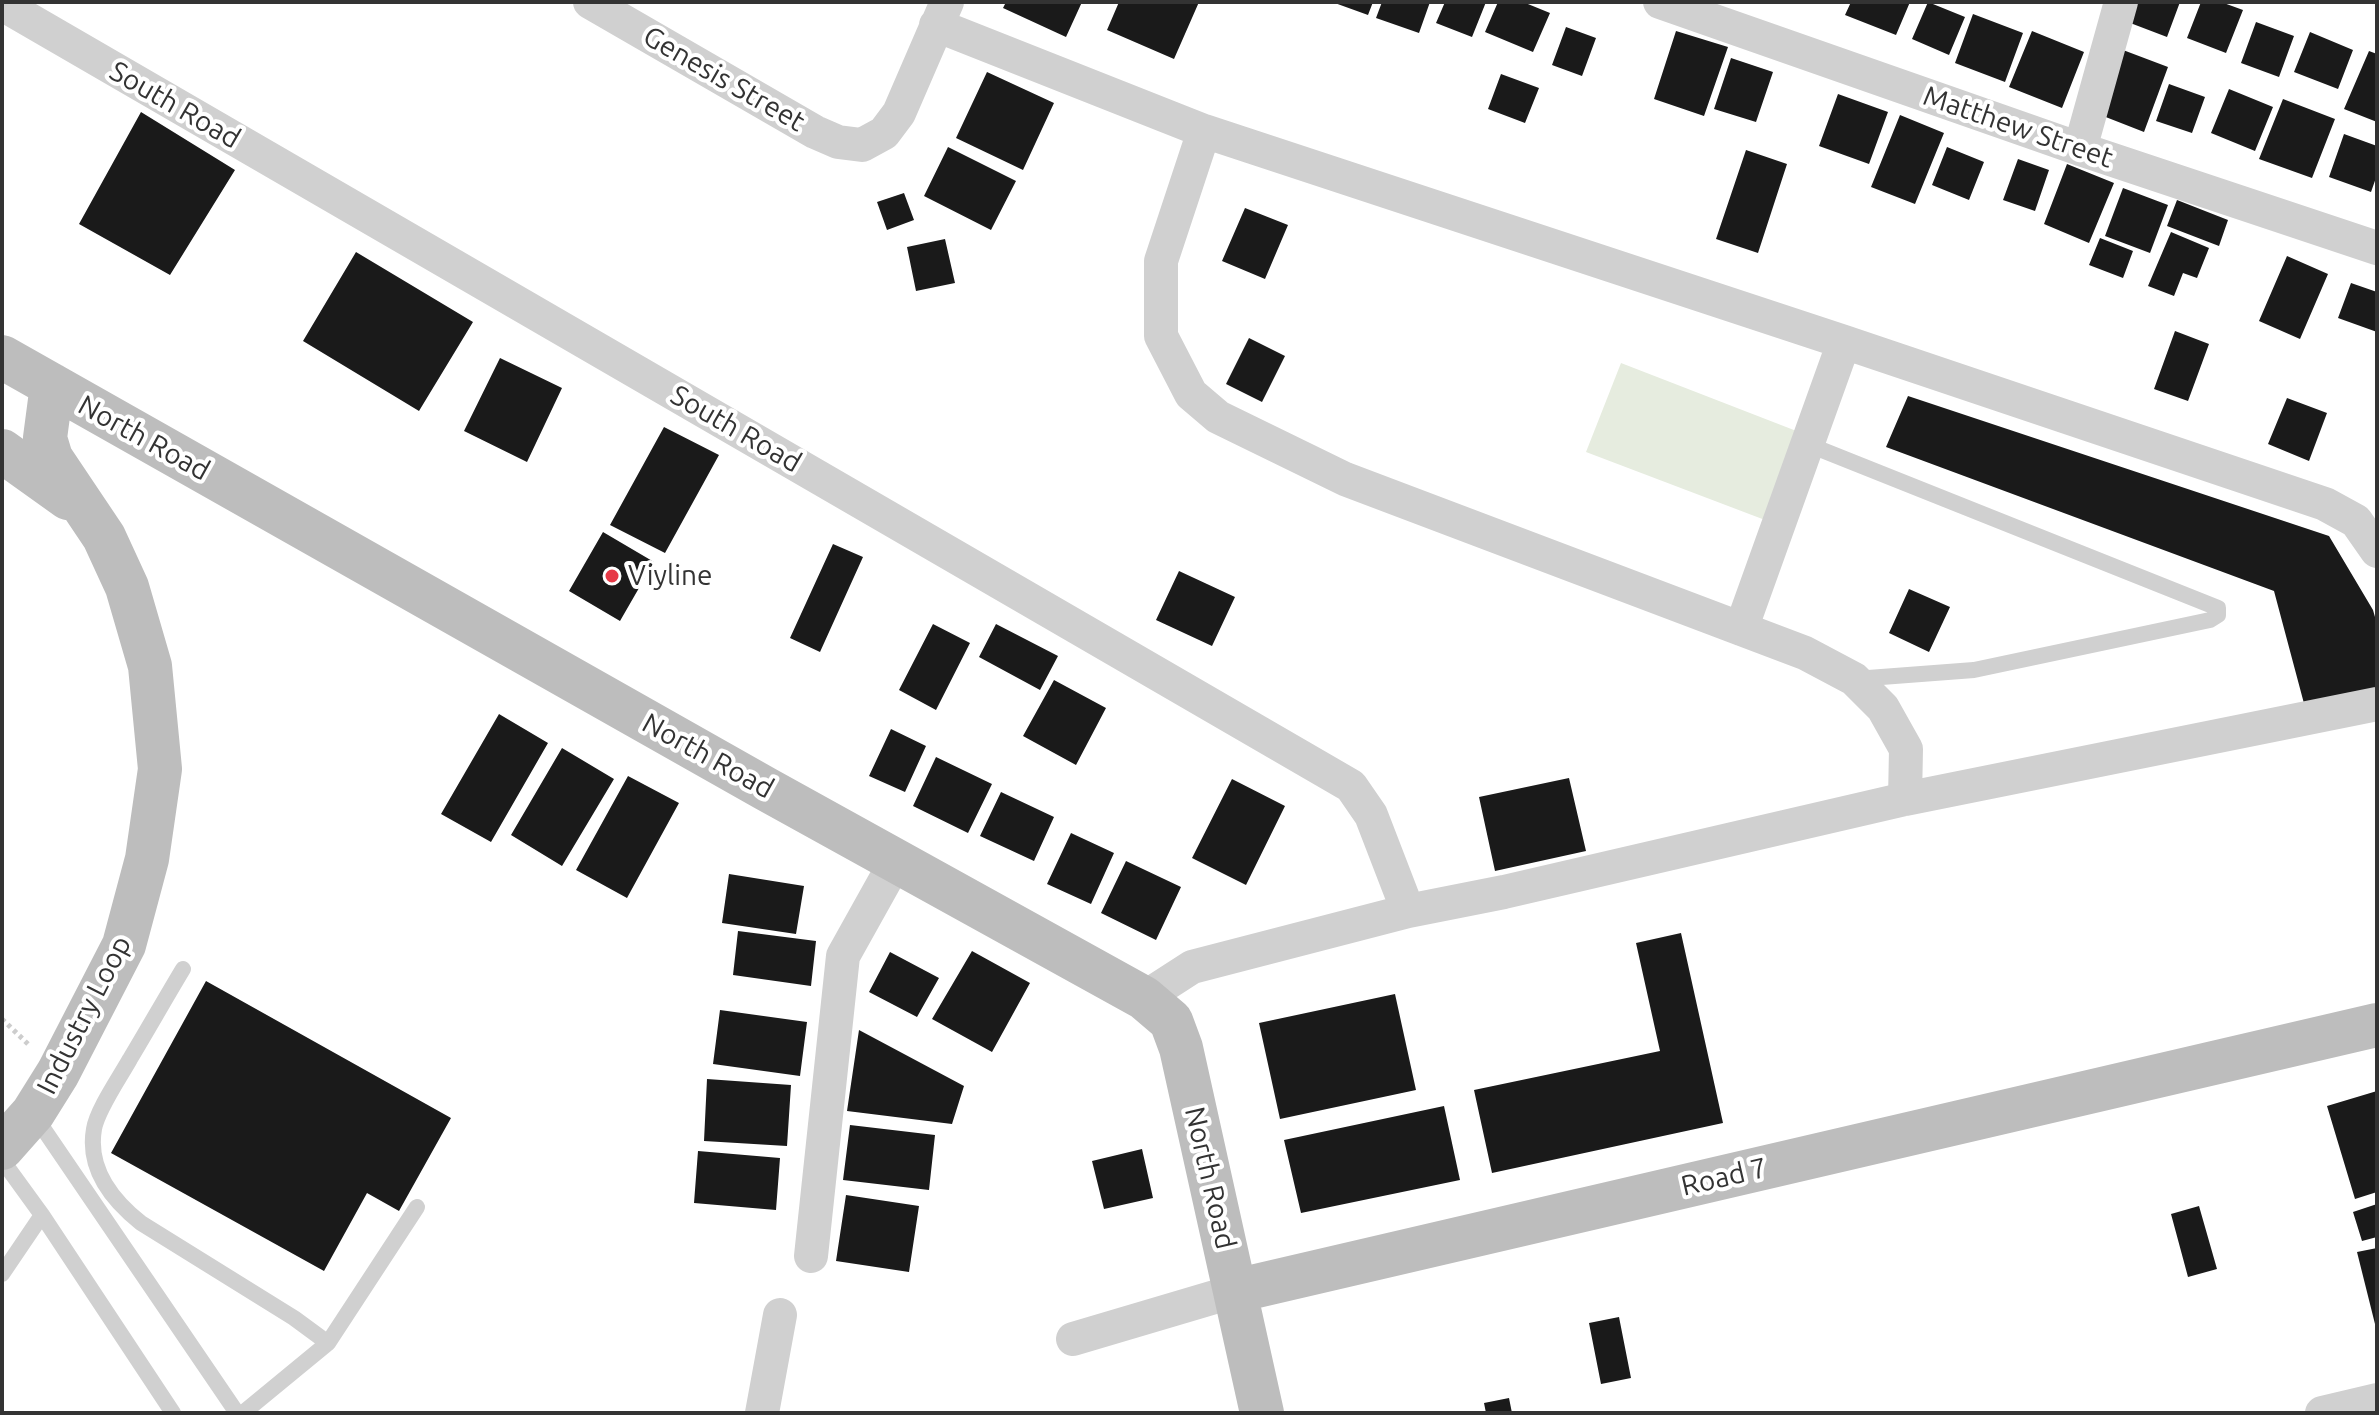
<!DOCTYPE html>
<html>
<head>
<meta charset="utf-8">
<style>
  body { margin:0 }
  #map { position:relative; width:2379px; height:1415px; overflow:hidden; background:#fff; font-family:Ubuntu,sans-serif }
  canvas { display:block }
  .frame { position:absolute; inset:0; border:4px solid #333; pointer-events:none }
</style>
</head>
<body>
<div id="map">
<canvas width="2379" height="1415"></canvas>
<div class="frame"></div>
</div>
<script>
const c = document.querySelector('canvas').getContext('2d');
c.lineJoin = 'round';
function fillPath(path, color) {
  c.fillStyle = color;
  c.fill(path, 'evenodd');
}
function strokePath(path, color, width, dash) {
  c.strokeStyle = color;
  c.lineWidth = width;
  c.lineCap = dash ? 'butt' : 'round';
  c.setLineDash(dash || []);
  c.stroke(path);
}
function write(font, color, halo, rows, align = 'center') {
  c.font = font + ' Ubuntu,sans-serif';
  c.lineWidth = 8;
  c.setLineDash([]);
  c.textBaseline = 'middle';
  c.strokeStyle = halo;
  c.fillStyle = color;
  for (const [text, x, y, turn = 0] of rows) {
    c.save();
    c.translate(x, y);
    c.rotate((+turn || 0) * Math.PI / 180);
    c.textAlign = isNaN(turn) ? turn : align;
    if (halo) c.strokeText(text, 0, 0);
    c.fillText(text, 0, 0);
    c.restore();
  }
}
fillPath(new Path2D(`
  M 1621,363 L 1799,432 L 1765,520 L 1586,452 Z`), '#e6ecdf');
fillPath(new Path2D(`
  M 1006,2 L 1082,2 L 1066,37 L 1003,8 Z
  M 1119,2 L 1199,2 L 1174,59 L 1107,30 Z
  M 1332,2 L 1373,2 L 1368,15 Z
  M 1382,2 L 1430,2 L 1419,33 L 1376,18 Z
  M 1445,2 L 1486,2 L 1472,37 L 1436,23 Z
  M 1498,2 L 1523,2 L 1550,13 L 1533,52 L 1485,32 Z
  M 1851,2 L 1910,2 L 1896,35 L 1845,15 Z
  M 1928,2 L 1965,17 L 1949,55 L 1912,39 Z
  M 2132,2 L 2180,2 L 2167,37 L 2125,21 Z
  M 2201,2 L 2221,2 L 2243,10 L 2226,53 L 2187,38 Z
  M 1973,14 L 2023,33 L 2005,82 L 1955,63 Z
  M 2256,22 L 2294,36 L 2279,77 L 2241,63 Z
  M 1566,27 L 1596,38 L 1582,76 L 1552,65 Z
  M 1676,31 L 1728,47 L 1704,116 L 1654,99 Z
  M 2032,31 L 2084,52 L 2062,108 L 2009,87 Z
  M 2310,32 L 2353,50 L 2338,89 L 2294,72 Z
  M 2123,50 L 2168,67 L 2144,132 L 2098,114 Z
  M 2369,51 L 2377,54 L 2377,122 L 2344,109 Z
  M 1731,58 L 1773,72 L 1756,122 L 1714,109 Z
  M 987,72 L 1054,103 L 1023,170 L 956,138 Z
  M 1501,74 L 1539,88 L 1525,123 L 1488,109 Z
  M 2169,84 L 2205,97 L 2192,133 L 2156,121 Z
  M 2229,89 L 2273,107 L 2255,151 L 2211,133 Z
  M 1838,94 L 1888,112 L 1869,164 L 1819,146 Z
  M 2283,99 L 2335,119 L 2312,178 L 2259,159 Z
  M 141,112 L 235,170 L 170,275 L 79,224 Z
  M 1900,115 L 1944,133 L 1915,204 L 1871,187 Z
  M 2344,134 L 2377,146 L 2377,175 L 2371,192 L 2329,177 Z
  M 948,147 L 1016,181 L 991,230 L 924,196 Z
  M 1947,147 L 1984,162 L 1969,200 L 1932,185 Z
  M 1746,150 L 1787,164 L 1758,253 L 1716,239 Z
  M 2018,159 L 2049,170 L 2035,211 L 2003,200 Z
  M 2067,164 L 2114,183 L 2089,243 L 2044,224 Z
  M 2123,188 L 2168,205 L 2150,253 L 2105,236 Z
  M 904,193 L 914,220 L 887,230 L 877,202 Z
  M 2177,200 L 2228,220 L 2219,246 L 2167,226 Z
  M 1245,208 L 1288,225 L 1265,279 L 1222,261 Z
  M 2171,232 L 2209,248 L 2197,278 L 2183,273 L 2174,296 L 2148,286 Z
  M 2100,238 L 2133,251 L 2123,278 L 2089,265 Z
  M 945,239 L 955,283 L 916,291 L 907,247 Z
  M 356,252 L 473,322 L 419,411 L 303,341 Z
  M 2287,256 L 2328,274 L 2300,339 L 2259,321 Z
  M 2351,283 L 2377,292 L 2377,332 L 2338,318 Z
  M 2175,331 L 2209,344 L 2188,401 L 2154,389 Z
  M 1249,338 L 1285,356 L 1262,402 L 1226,384 Z
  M 500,358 L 562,388 L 527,462 L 464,431 Z
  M 1908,396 L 2329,536 L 2373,610 L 2377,624 L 2377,694 L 2306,711 L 2274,591 L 1886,447 Z
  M 2287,398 L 2327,413 L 2309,461 L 2268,444 Z
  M 664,427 L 719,455 L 665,553 L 610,525 Z
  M 603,532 L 654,562 L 620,621 L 569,591 Z
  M 833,544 L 863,557 L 820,652 L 790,638 Z
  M 1179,571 L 1235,597 L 1212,646 L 1156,620 Z
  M 1909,589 L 1950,607 L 1929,652 L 1889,633 Z
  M 933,624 L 970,643 L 936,710 L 899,690 Z
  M 996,624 L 1058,656 L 1040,690 L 979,657 Z
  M 1054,680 L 1106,708 L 1076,765 L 1023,736 Z
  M 499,714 L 548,743 L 491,842 L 441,814 Z
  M 891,729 L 926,746 L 905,792 L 869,776 Z
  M 562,748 L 614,779 L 562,866 L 511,835 Z
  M 936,757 L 992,784 L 968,833 L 913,806 Z
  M 628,776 L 679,803 L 627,898 L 576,870 Z
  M 1569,778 L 1586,851 L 1495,871 L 1479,797 Z
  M 1232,779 L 1285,806 L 1246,885 L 1192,858 Z
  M 1001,792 L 1054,817 L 1034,861 L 980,836 Z
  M 1071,833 L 1114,853 L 1091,904 L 1047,884 Z
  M 1126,861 L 1181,887 L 1156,940 L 1101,913 Z
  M 729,874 L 804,886 L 796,934 L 722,923 Z
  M 738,931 L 816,941 L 811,986 L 733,975 Z
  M 1681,933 L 1723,1123 L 1492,1173 L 1474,1090 L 1660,1051 L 1636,943 Z
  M 972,951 L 1030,983 L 992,1052 L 932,1019 Z
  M 890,952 L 939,978 L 917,1017 L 869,992 Z
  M 206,981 L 451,1118 L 399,1211 L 367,1193 L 324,1271 L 111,1153 Z
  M 1395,994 L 1416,1090 L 1280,1119 L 1259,1023 Z
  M 720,1010 L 807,1022 L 800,1076 L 713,1064 Z
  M 859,1030 L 964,1086 L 952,1124 L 847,1111 Z
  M 707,1079 L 791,1085 L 787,1146 L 704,1141 Z
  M 2377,1091 L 2377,1192 L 2355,1199 L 2327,1106 Z
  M 1444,1106 L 1460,1180 L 1301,1213 L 1284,1140 Z
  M 850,1125 L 935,1135 L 929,1190 L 843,1180 Z
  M 1142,1149 L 1153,1198 L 1104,1209 L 1092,1161 Z
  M 698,1151 L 780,1158 L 776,1210 L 694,1203 Z
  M 846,1195 L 919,1206 L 909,1272 L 836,1261 Z
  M 2377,1204 L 2377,1237 L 2362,1241 L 2353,1212 Z
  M 2199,1206 L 2217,1269 L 2188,1277 L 2171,1214 Z
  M 2377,1248 L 2377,1328 L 2376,1328 L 2357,1252 Z
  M 1619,1317 L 1631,1378 L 1601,1384 L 1589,1323 Z
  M 1509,1398 L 1512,1413 L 1486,1413 L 1484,1403 Z`), '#1a1a1a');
strokePath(new Path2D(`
  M 2,1019 L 28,1044`), '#cdcdcd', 5, [4, 4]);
strokePath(new Path2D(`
  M 1807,444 L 2218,608 L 2218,615 L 2210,620 L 1974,670 L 1855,679
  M 183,969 C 165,999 148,1029 130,1059 C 120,1077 97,1110 94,1129 C 87,1169 112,1200 141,1223 L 294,1318 L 328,1343 L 243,1413
  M 34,1115 L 237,1413
  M 2,1160 L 42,1215
  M 2,1274 L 42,1215 L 173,1413
  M 328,1343 L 417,1207`), '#d0d0d0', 16);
strokePath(new Path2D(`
  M 590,2 L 815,132 L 838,142 L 862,145 L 884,133 L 899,113 L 947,2
  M 1660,2 L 2080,149 L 2377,248
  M 2,4 L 1351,786 L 1371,815 L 1408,911
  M 936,25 L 1204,131 L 1844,342 L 2325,504 L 2356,521 L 2377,551
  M 1204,131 L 1161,261 L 1161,336 L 1191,394 L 1218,417 L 1345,479 L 1805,653 L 1854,679 L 1883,708 L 1906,749 L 1905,799
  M 2080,149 L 2121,2
  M 1741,629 L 1844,342
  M 1144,998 L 1192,967 L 1408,911 L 1504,892 L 1905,799 L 2377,704
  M 811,1256 L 843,956 L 896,861
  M 1073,1339 L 1235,1291
  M 762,1413 L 780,1315
  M 2322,1413 L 2377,1400`), '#d0d0d0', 34);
strokePath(new Path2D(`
  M 2,357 L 766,789 L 1144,998 L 1171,1021 L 1181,1048 L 1262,1413
  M 2,451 L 68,498
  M 2,1148 L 33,1113 L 58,1073 L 124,945 L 147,859 L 160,769 L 150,666 L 127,587 L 104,537 L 51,458 L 45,438 L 52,385
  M 1235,1291 L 2377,1025`), '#bdbdbd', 44);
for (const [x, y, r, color] of [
  [612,576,8,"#e63946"]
]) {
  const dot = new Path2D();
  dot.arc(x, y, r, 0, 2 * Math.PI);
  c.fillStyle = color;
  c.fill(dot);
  strokePath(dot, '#fff', 3);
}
write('28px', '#333', '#fff', [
  ["Genesis Street",724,79,30],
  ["South Road",175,105,30],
  ["Matthew Street",2018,127,19],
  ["South Road",736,429,30],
  ["North Road",144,438,29],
  ["North Road",708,756,29],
  ["Industry Loop",84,1015,-63],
  ["Road 7",1724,1177,-13],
  ["North Road",1210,1178,77]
]);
write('28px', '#333', '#fff', [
  ["Viyline",628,576]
], 'left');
</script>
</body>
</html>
